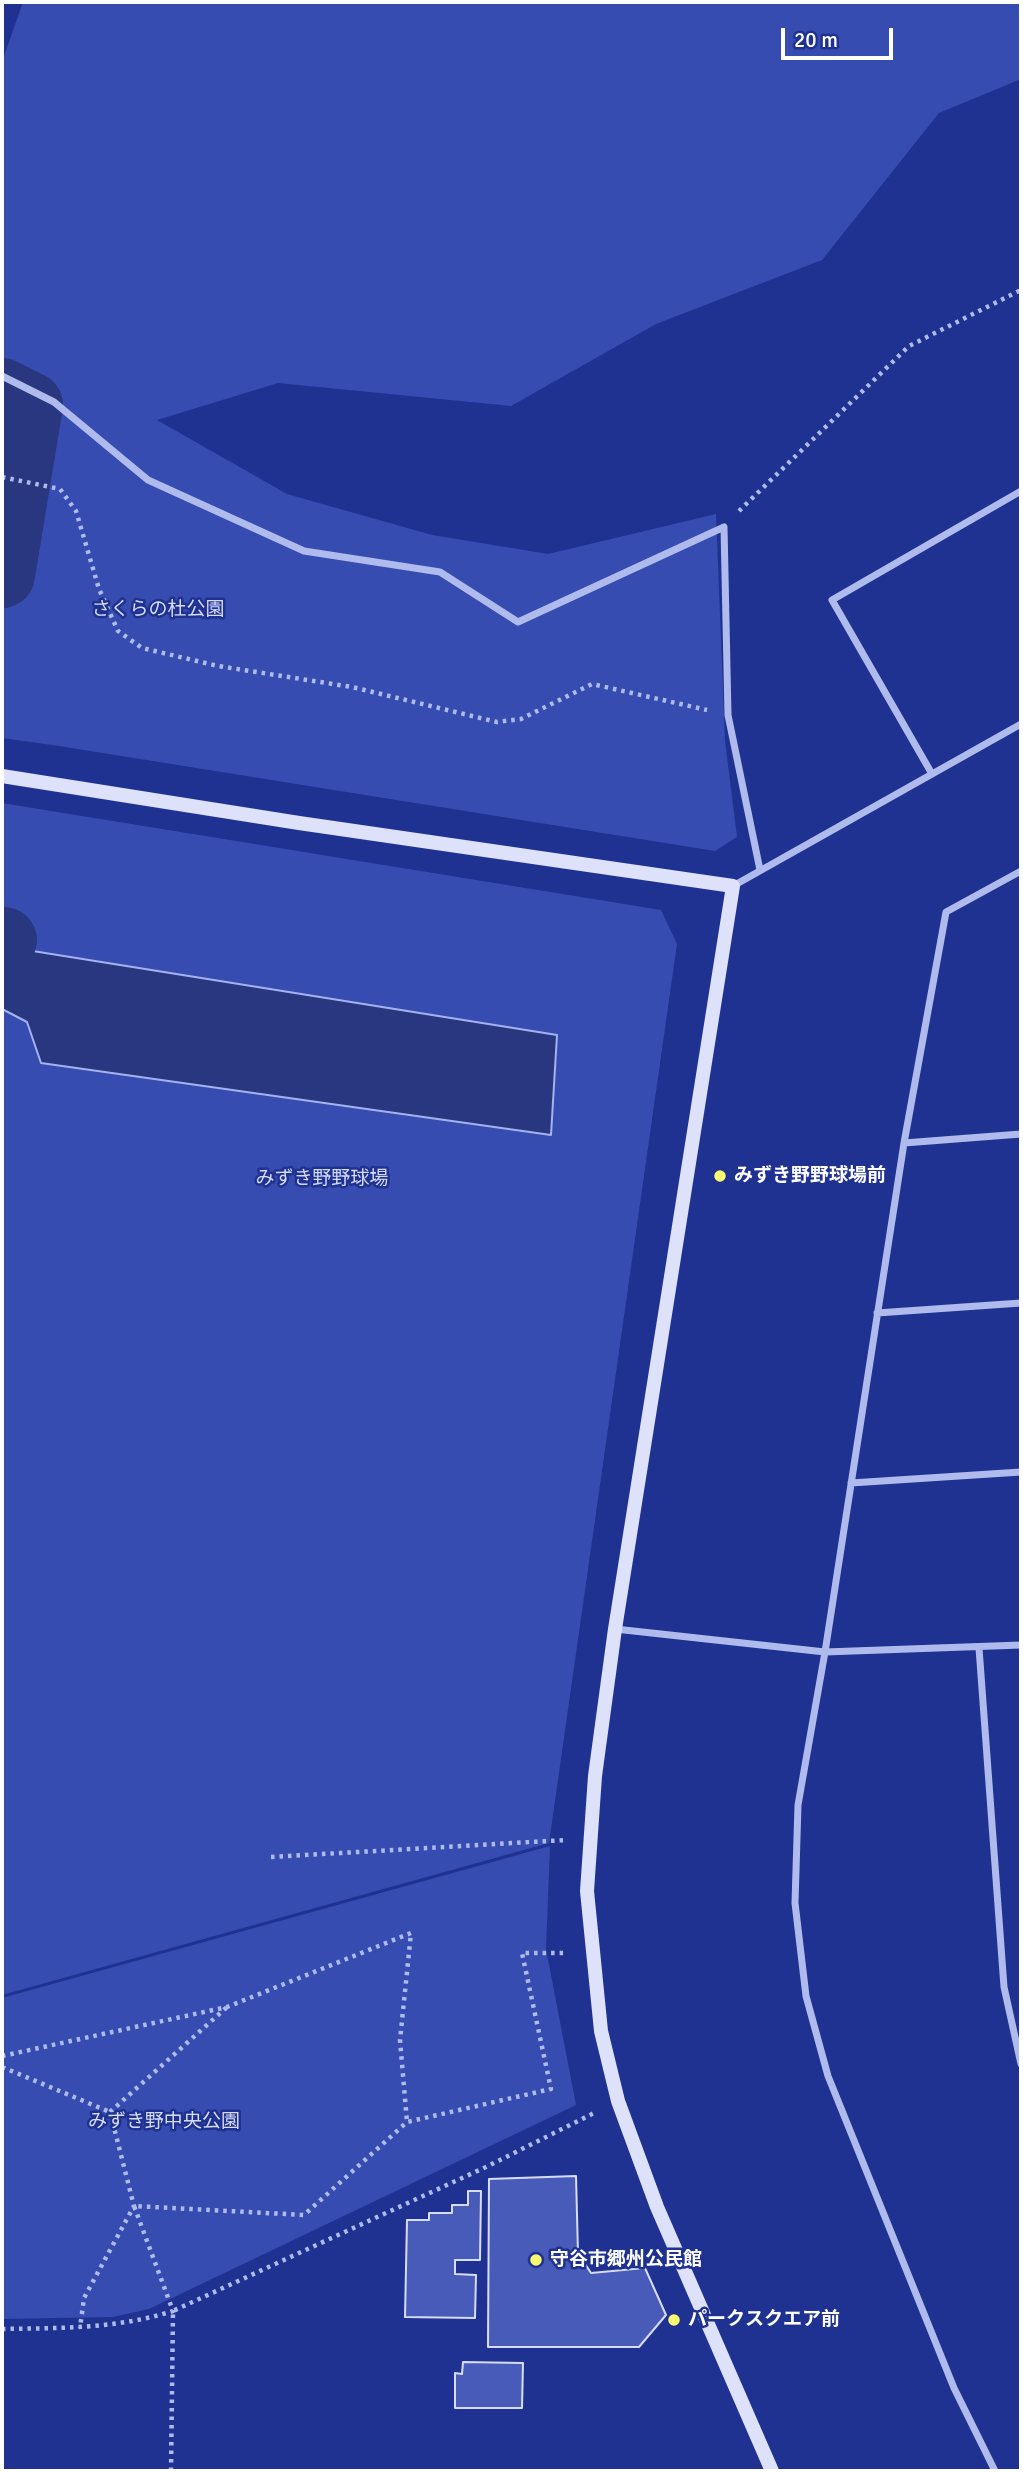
<!DOCTYPE html>
<html>
<head>
<meta charset="utf-8">
<style>
  body { margin:0 }
  #map { position:relative; width:1023px; height:2473px; overflow:hidden; background:#1f3291; font-family:Signika,sans-serif }
  canvas { display:block }
  .frame { position:absolute; inset:0; border:4px solid #fff; pointer-events:none }
  .scale { position:absolute; left:781px; top:28px; width:112px; height:32px; box-sizing:border-box; border:4px solid #fff; border-top:0; padding-left:9px; font-size:21px; line-height:24px; white-space:nowrap; color:#fff; -webkit-text-stroke:5px #1f3291; paint-order:stroke }
</style>
</head>
<body>
<div id="map">
<canvas width="1023" height="2473"></canvas>
<div class="frame"></div>
<div class="scale">20 m</div>
</div>
<script>
const c = document.querySelector('canvas').getContext('2d');
c.lineJoin = 'round';
function fillPath(path, color) {
  c.fillStyle = color;
  c.fill(path, 'evenodd');
}
function strokePath(path, color, width, dash) {
  c.strokeStyle = color;
  c.lineWidth = width;
  c.lineCap = dash ? 'butt' : 'round';
  c.setLineDash(dash || []);
  c.stroke(path);
}
function write(font, color, halo, rows, align = 'center') {
  c.font = font + ' Signika,"Noto Sans JP",sans-serif';
  c.lineWidth = 5;
  c.setLineDash([]);
  c.textBaseline = 'middle';
  c.strokeStyle = halo;
  c.fillStyle = color;
  for (const [text, x, y, turn = 0] of rows) {
    c.save();
    c.translate(x, y);
    c.rotate((+turn || 0) * Math.PI / 180);
    c.textAlign = isNaN(turn) ? turn : align;
    if (halo) c.strokeText(text, 0, 0);
    c.fillText(text, 0, 0);
    c.restore();
  }
}
fillPath(new Path2D(`
  M 23,2 L 1021,2 L 1021,79 L 939,113 L 822,260 L 656,324 L 511,406 L 278,383 L 157,420 L 287,494 L 432,535 L 548,554 L 716,514 L 725,741 L 737,837 L 715,851 L 59,746 L 2,738 L 2,62 Z
  M 2,803 L 661,910 L 677,944 L 549,1843 L 2,1995 Z
  M 550,1846 L 546,1949 L 576,2105 L 149,2309 L 113,2317 L 2,2319 L 2,1998 Z`), '#374cb0');
const water = new Path2D(`
  M 14,948 L 557,1035 L 551,1135 L 41,1063 L 27,1022 L 2,1009 L 2,965 Z`);
fillPath(water, '#293780');
strokePath(water, '#a4b2ef', 2);
strokePath(new Path2D(`
  M 2,391 L 30,405 L 2,575
  M 2,943 L 4,940`), '#293780', 66);
const building = new Path2D(`
  M 576,2176 L 578,2253 L 591,2273 L 645,2268 L 666,2315 L 639,2347 L 488,2347 L 489,2179 Z
  M 468,2191 L 481,2191 L 480,2260 L 455,2260 L 455,2274 L 476,2275 L 475,2318 L 405,2317 L 407,2220 L 429,2220 L 429,2213 L 452,2213 L 452,2205 L 468,2205 Z
  M 463,2362 L 523,2363 L 522,2408 L 455,2408 L 455,2373 L 462,2374 Z`);
fillPath(building, '#485bb9');
strokePath(building, '#d6dcfa', 2);
strokePath(new Path2D(`
  M 2,477 L 60,489 L 76,511 L 99,589 L 118,631 L 142,648 L 218,666 L 352,687 L 497,722 L 521,719 L 592,684 L 707,710
  M 739,511 L 909,346 L 1021,290
  M 271,1857 L 566,1840
  M 2,2056 L 227,2007 L 411,1933 L 400,2040 L 407,2122
  M 2,2067 L 110,2112 L 134,2206 L 84,2298 L 80,2328
  M 110,2112 L 227,2007
  M 2,2329 C 59,2328 117,2329 173,2311 L 134,2206 L 304,2215 L 407,2122 L 551,2089 L 522,1953 L 567,1953
  M 171,2471 L 173,2311 L 486,2167 L 594,2113`), '#b0bbed', 4.5, [3.5, 5]);
strokePath(new Path2D(`
  M 2,376 L 54,402 L 148,480 L 304,551 L 440,572 L 518,622 L 724,527 L 728,715 L 760,870
  M 932,774 L 832,600 L 1021,491
  M 733,886 L 1021,724
  M 904,1143 L 1021,1134
  M 877,1313 L 1021,1303
  M 851,1483 L 1021,1472
  M 615,1629 L 825,1652 L 1021,1645
  M 979,1648 L 1004,1987 L 1021,2064
  M 995,2471 L 954,2388 L 828,2076 L 806,1996 L 795,1903 L 798,1805 L 825,1652 L 904,1143 L 946,912 L 1021,871`), '#b0bbed', 7);
strokePath(new Path2D(`
  M 2,776 L 299,823 L 733,886 L 615,1629 L 595,1776 L 587,1891 L 601,2031 L 618,2101 L 657,2207 L 772,2471`), '#dde1fa', 14);
for (const [x, y, r, color] of [
  [720,1176,7,"#fbf970"],
  [536,2260,7,"#fbf970"],
  [674,2320,7,"#fbf970"]
]) {
  const dot = new Path2D();
  dot.arc(x, y, r, 0, 2 * Math.PI);
  c.fillStyle = color;
  c.fill(dot);
  strokePath(dot, '#1f3291', 2.5);
}
write('19px', '#d6dcfa', '#1f3291', [
  ["さくらの杜公園",158,610],
  ["みずき野野球場",322,1179],
  ["みずき野中央公園",164,2122]
]);
write('bold 19px', '#fff', '#1f3291', [
  ["みずき野野球場前",734,1176],
  ["守谷市郷州公民館",550,2260],
  ["パークスクエア前",688,2320]
], 'left');
</script>
</body>
</html>
